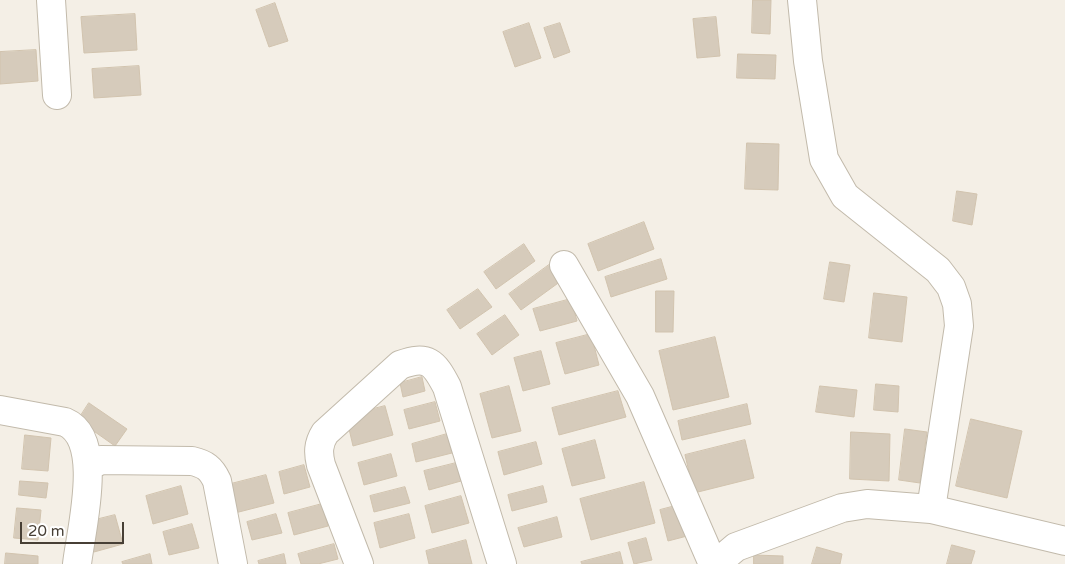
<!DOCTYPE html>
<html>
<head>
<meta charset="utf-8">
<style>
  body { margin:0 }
  #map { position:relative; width:1065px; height:564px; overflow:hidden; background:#f4efe6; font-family:"Varela Round",sans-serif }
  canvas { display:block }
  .scale { position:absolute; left:20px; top:522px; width:104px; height:22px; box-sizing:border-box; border:2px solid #473f35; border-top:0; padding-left:6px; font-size:15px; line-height:18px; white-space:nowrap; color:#473f35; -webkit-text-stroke:4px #fff; paint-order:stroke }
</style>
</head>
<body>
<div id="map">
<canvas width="1065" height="564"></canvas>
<div class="scale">20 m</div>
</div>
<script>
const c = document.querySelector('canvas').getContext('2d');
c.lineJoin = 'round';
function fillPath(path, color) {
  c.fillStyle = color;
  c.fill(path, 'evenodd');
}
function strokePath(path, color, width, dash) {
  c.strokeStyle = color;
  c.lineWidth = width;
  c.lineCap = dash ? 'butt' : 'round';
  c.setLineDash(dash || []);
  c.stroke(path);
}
const building = new Path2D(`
  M 753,0 L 771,0 L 770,34 L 752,33 Z
  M 275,3 L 288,41 L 269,47 L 256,10 Z
  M 135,14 L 137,50 L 84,53 L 81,17 Z
  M 716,17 L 720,56 L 697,58 L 693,19 Z
  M 529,23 L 541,58 L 515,67 L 503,32 Z
  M 560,23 L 570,52 L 554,58 L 544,28 Z
  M 36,50 L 38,81 L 0,84 L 0,52 Z
  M 738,54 L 776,55 L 775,79 L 737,78 Z
  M 139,66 L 141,95 L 94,98 L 92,69 Z
  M 747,143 L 779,144 L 778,190 L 745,189 Z
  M 957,191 L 977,194 L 972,225 L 953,221 Z
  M 644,222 L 654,249 L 598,271 L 588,244 Z
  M 524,244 L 535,261 L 496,289 L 484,272 Z
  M 661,259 L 667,279 L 611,297 L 605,277 Z
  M 830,262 L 850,265 L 844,302 L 824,299 Z
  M 549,265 L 561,281 L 521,310 L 509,294 Z
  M 478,289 L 492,307 L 460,329 L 447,310 Z
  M 656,291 L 674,291 L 673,332 L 656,332 Z
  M 874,293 L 907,297 L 902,342 L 869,338 Z
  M 571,299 L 577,321 L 540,331 L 533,309 Z
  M 505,315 L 519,335 L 492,355 L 477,334 Z
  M 591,334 L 599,365 L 565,374 L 556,343 Z
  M 715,337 L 729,397 L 673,410 L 659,351 Z
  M 541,351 L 550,384 L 523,391 L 514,358 Z
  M 422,377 L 425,391 L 403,397 L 400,383 Z
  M 876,384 L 899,386 L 898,412 L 874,410 Z
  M 509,386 L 521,431 L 492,438 L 480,394 Z
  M 820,386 L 857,390 L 854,417 L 816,412 Z
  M 618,391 L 626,417 L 559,435 L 552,408 Z
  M 435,402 L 440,421 L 409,429 L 404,410 Z
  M 89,403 L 127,429 L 115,446 L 78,420 Z
  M 747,404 L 751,424 L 682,440 L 678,421 Z
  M 385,406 L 393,435 L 353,446 L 346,416 Z
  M 971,419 L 1022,431 L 1007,498 L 956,486 Z
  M 905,429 L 927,432 L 920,483 L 899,480 Z
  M 851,432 L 890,434 L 889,481 L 850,479 Z
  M 447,434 L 452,453 L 416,462 L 412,444 Z
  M 25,435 L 51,438 L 48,471 L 22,469 Z
  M 595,440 L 605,478 L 572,486 L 562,449 Z
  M 745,440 L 754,478 L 694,493 L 685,455 Z
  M 536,442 L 542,464 L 504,475 L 498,452 Z
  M 391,454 L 397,476 L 364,485 L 358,463 Z
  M 456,463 L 461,481 L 429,490 L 424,471 Z
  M 304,465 L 310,487 L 284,494 L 279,472 Z
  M 266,475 L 274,503 L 231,514 L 223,486 Z
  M 20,481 L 48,483 L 46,498 L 19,495 Z
  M 644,482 L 655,523 L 591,540 L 580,499 Z
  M 181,486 L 188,514 L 153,524 L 146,496 Z
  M 543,486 L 547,502 L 512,511 L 508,495 Z
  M 405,487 L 410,503 L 374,512 L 370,496 Z
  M 461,496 L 469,523 L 432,533 L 425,506 Z
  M 322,504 L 328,526 L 294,535 L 288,513 Z
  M 683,504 L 691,535 L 668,541 L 660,510 Z
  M 17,508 L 41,510 L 38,540 L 14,538 Z
  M 276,514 L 282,533 L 252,540 L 247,522 Z
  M 409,514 L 415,538 L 380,548 L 374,523 Z
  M 115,515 L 123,544 L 94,552 L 87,522 Z
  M 557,517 L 562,537 L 524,547 L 518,528 Z
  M 192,524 L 199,548 L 169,555 L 163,532 Z
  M 646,538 L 652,560 L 634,564 L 628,543 Z
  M 466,540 L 472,564 L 429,564 L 426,551 Z
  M 334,544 L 338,559 L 318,564 L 301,564 L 298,554 Z
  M 952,545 L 975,551 L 971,564 L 947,564 Z
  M 817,547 L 842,554 L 840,564 L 812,564 Z
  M 620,552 L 623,564 L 582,564 L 581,562 Z
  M 6,553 L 38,556 L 38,564 L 5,564 Z
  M 150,554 L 152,564 L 123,564 L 122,562 Z
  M 284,554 L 286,564 L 259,564 L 258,561 Z
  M 754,555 L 783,556 L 783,564 L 754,564 Z`);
fillPath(building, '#d6cbbb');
strokePath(building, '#d1c3ae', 1);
const street = new Path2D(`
  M 51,0 L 57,95
  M 802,0 L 808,61 L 824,159 L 845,196 L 938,270 L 951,287 L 957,304 L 959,326 L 931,509
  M 564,265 L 640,396 L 713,564
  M 0,410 L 65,422 C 105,439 81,529 77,564
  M 89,466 L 101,460 L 192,461 C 205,464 211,468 217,481 L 233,564
  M 359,564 L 321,465 C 318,453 318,444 325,433 L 400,365 C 428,355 434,362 447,387 L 502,564
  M 716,564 L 736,547 L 842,508 L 867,504 L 931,509 L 1065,541`);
strokePath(street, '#c2baab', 30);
strokePath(street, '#fff', 28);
</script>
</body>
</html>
